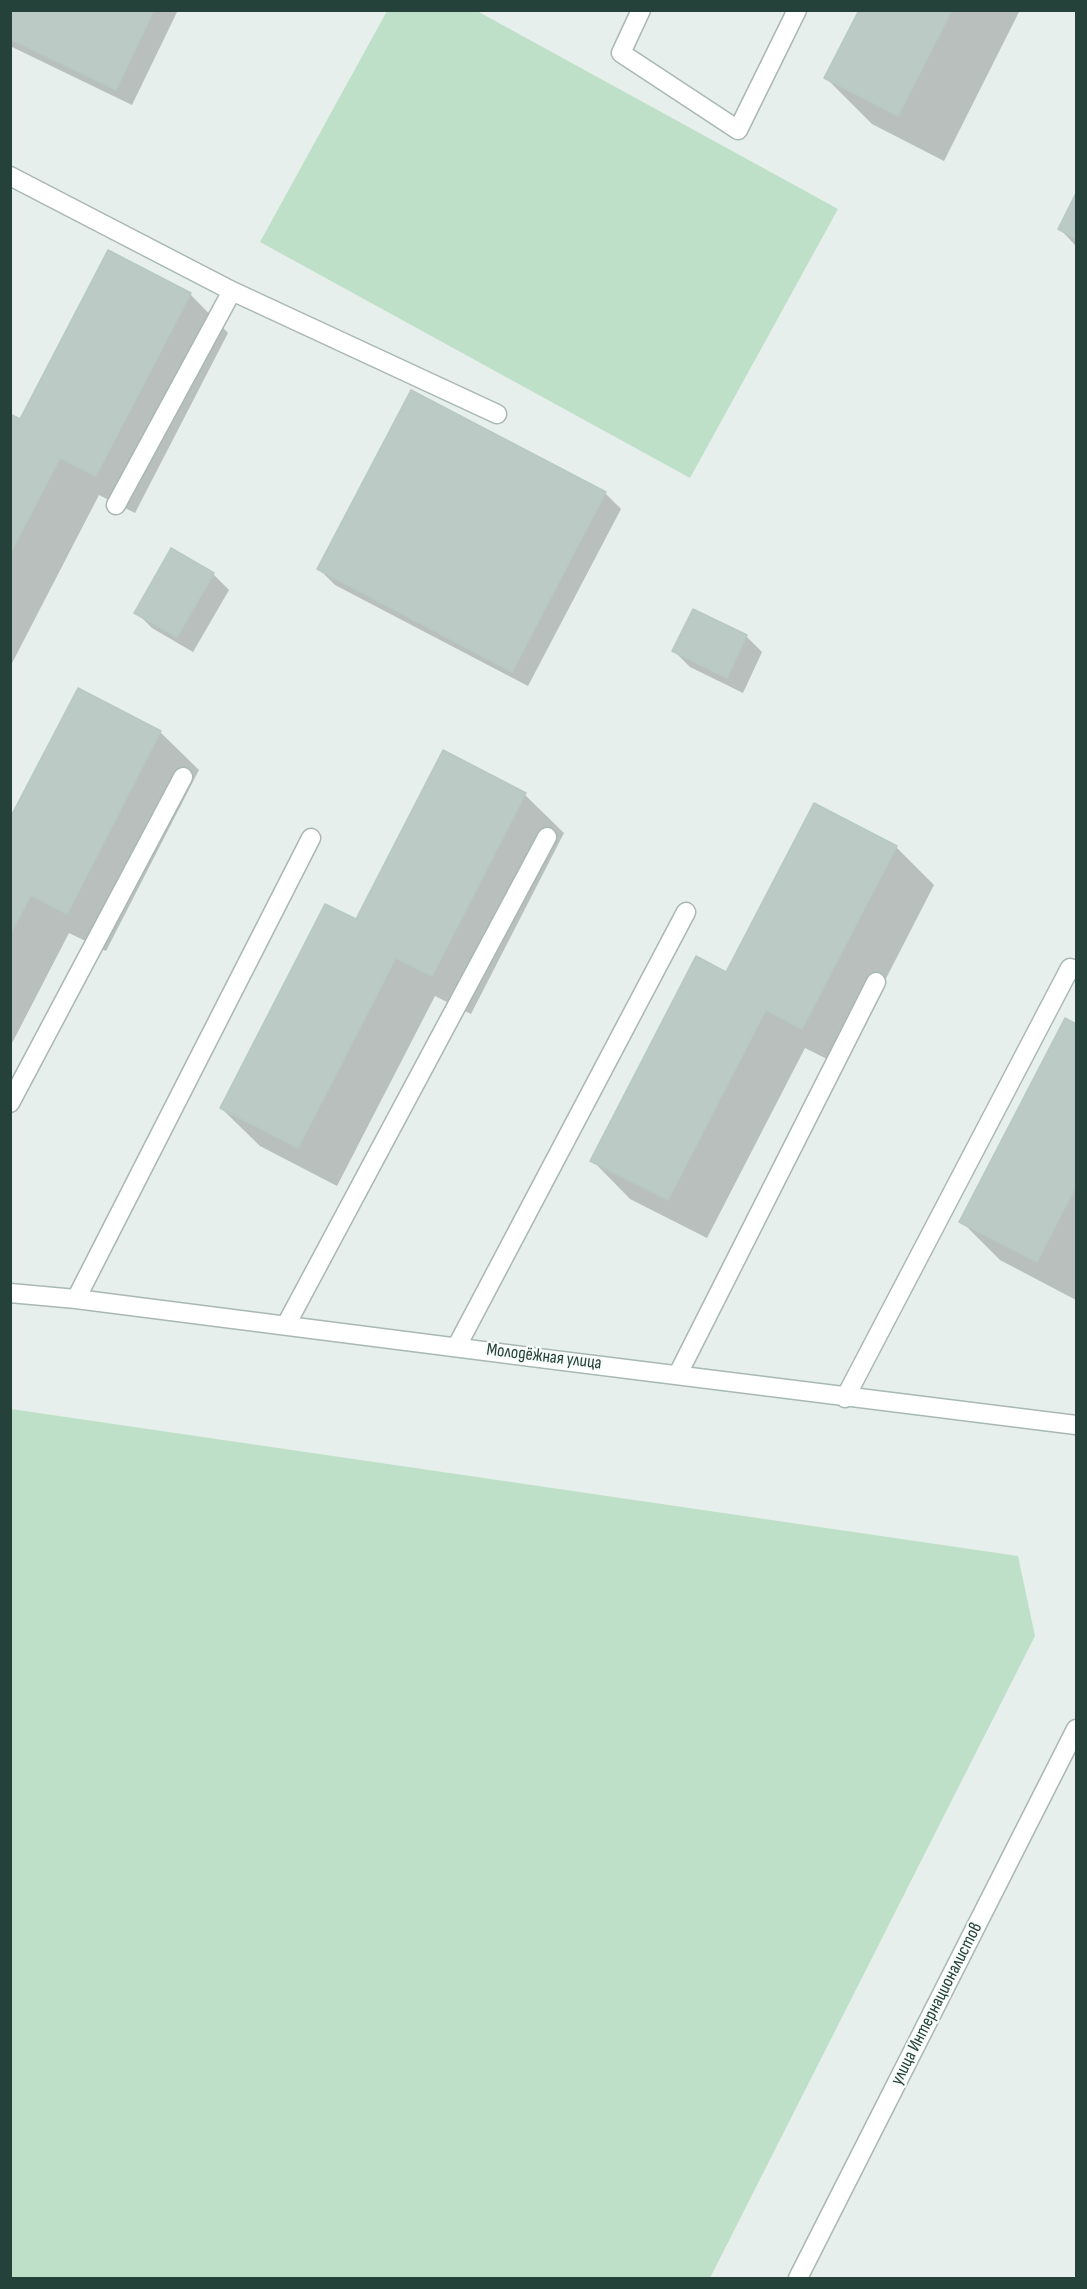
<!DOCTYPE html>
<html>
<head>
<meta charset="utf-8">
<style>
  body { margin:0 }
  #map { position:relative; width:1087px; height:2289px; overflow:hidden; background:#e6efeb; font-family:"Sofia Sans Condensed",sans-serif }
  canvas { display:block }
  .frame { position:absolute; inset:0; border:12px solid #24423a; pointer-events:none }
</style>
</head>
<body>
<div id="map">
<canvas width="1087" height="2289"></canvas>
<div class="frame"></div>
</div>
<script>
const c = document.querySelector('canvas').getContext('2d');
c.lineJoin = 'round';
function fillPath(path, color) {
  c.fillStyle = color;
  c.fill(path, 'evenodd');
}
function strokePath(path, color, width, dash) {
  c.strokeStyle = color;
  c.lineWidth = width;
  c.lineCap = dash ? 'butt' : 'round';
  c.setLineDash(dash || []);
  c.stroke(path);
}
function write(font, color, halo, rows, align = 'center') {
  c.font = font + ' "Sofia Sans Condensed",sans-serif';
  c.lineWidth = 4.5;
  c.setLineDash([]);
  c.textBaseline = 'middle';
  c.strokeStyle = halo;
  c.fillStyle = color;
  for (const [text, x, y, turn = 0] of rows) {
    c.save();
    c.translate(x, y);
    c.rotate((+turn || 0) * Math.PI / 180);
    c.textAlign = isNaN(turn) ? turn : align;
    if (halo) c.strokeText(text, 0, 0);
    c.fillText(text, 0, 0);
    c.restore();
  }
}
fillPath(new Path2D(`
  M 387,11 L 477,11 L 838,209 L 690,478 L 260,242 Z
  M 11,1409 L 1018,1556 L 1035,1636 L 710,2278 L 11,2278 Z`), '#bfe0c8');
fillPath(new Path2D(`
  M 10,10 L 178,10 L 132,105 L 10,46 Z
  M 861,10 L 1020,10 L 944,161 L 872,124 L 826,78 Z
  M 1076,197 L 1076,246 L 1060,229 Z
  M 190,294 L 228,333 L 135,513 L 99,495 L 10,667 L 10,416 L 21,421 Z
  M 412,392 L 605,493 L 621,509 L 528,686 L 335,585 L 319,569 Z
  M 213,574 L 229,590 L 193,652 L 152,628 L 136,612 Z
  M 693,611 L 746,636 L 762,652 L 743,693 L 690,667 L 674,651 Z
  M 160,732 L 199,770 L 106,951 L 69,933 L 10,1047 L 10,822 Z
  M 444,752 L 525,795 L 564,833 L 471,1014 L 435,996 L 337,1186 L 260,1146 L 221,1108 L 357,921 Z
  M 896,847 L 934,885 L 841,1066 L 805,1048 L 707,1238 L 630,1199 L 592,1160 L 727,974 Z
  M 1065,1020 L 1076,1026 L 1076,1300 L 1000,1260 L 961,1221 Z`), '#0003');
const building = new Path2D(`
  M 10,10 L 154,10 L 116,90 L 10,39 Z
  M 859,10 L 952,10 L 898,116 L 824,78 Z
  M 1076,193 L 1076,239 L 1058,229 Z
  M 108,250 L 191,293 L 96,476 L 60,458 L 10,554 L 10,414 L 20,419 Z
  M 411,390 L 606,492 L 512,672 L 317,569 Z
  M 171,548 L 214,573 L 177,637 L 134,613 Z
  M 693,609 L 747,635 L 727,678 L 672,651 Z
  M 78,688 L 161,731 L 67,914 L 31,895 L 10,935 L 10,818 Z
  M 443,750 L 526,793 L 432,976 L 396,958 L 298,1148 L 220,1108 L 325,904 L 356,919 Z
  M 814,803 L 897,846 L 802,1029 L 766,1010 L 668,1200 L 590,1161 L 696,956 L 726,972 Z
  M 1065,1018 L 1076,1024 L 1076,1186 L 1037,1262 L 959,1222 Z`);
fillPath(building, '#bbcac4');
strokePath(building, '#b8c9c2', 1.5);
const minor = new Path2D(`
  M 641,10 L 621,53 L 738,130 L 797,10
  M 10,176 L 232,291 L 497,414
  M 116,505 L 232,291
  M 10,1103 L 183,777
  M 10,1293 L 76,1299 C 409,1340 743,1386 1076,1425
  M 76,1299 L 311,838
  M 286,1325 L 547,837
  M 457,1346 L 686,912
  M 678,1374 L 876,982
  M 845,1398 L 1070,968 L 1076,970
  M 798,2278 L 1076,1729`);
strokePath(minor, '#a8b8b2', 21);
strokePath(minor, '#fff', 18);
write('18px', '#24423a', '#f7fbf9', [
  ["Молодёжная улица",544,1357,7],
  ["улица Интернационалистов",937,2004,-63]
]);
</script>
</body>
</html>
